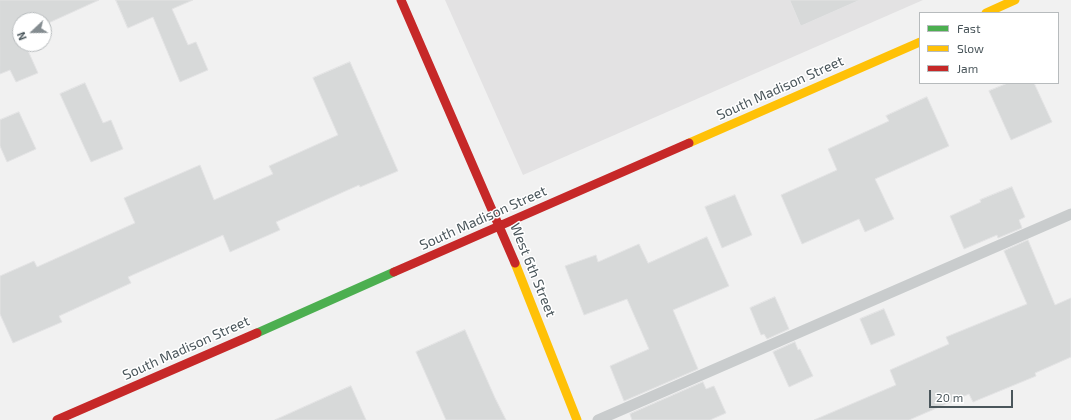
<!DOCTYPE html>
<html>
<head>
<meta charset="utf-8">
<style>
  body { margin:0 }
  #map { position:relative; width:1071px; height:420px; overflow:hidden; background:#f1f1f1; font-family:"Exo 2",sans-serif }
  canvas { display:block }
  .legend { position:absolute; left:919px; top:12px; width:140px; height:72px; box-sizing:border-box; background:#fff; border:1px solid #b7bbbd; margin:0; padding:5px 7px; list-style:none; font-size:12px; color:#4a565b }
  .legend li { display:flex; align-items:center; gap:8px; height:20px }
  .legend b { width:20px; border:1px solid #b7bbbd }
  .north { position:absolute; left:12px; top:12px; width:40px; height:40px; box-sizing:border-box; background:#fff; border:1px solid #b7bbbd; border-radius:50%; rotate:248deg; font-size:11px; font-weight:700; line-height:16px; text-align:center; color:#4a565b }
  .north::after { content:''; display:block; margin:auto; width:14px; height:18px; background:#848c90; clip-path:polygon(50% 0,100% 100%,50% 72%,0 100%) }
  .scale { position:absolute; left:929px; top:390px; width:84px; height:18px; box-sizing:border-box; border:2px solid #4a565b; border-top:0; padding-left:5px; font-size:12px; line-height:14px; white-space:nowrap; color:#4a565b; -webkit-text-stroke:3px #fff; paint-order:stroke }
</style>
</head>
<body>
<div id="map">
<canvas width="1071" height="420"></canvas>
<ul class="legend">
<li><b style="height:5px;background:#4caf50"></b>Fast</li>
<li><b style="height:5px;background:#ffc107"></b>Slow</li>
<li><b style="height:5px;background:#c62828"></b>Jam</li>
</ul>
<div class="north">N</div>
<div class="scale">20 m</div>
</div>
<script>
const c = document.querySelector('canvas').getContext('2d');
c.lineJoin = 'round';
function fillPath(path, color) {
  c.fillStyle = color;
  c.fill(path, 'evenodd');
}
function strokePath(path, color, width, dash) {
  c.strokeStyle = color;
  c.lineWidth = width;
  c.lineCap = dash ? 'butt' : 'round';
  c.setLineDash(dash || []);
  c.stroke(path);
}
function write(font, color, halo, rows, align = 'center') {
  c.font = font + ' "Exo 2",sans-serif';
  c.lineWidth = 3;
  c.setLineDash([]);
  c.textBaseline = 'middle';
  c.strokeStyle = halo;
  c.fillStyle = color;
  for (const [text, x, y, turn = 0] of rows) {
    c.save();
    c.translate(x, y);
    c.rotate((+turn || 0) * Math.PI / 180);
    c.textAlign = isNaN(turn) ? turn : align;
    if (halo) c.strokeText(text, 0, 0);
    c.fillText(text, 0, 0);
    c.restore();
  }
}
fillPath(new Path2D(`
  M 445,0 L 923,0 L 523,175 Z`), '#e3e2e3');
const building = new Path2D(`
  M 0,0 L 99,0 L 44,25 L 44,20 L 20,20 L 20,44 L 25,44 L 38,73 L 16,82 L 10,70 L 0,74 Z
  M 116,0 L 193,0 L 172,9 L 188,45 L 196,42 L 208,70 L 180,82 L 153,17 L 128,28 Z
  M 790,0 L 860,0 L 801,26 Z
  M 350,62 L 398,171 L 360,187 L 359,185 L 276,222 L 280,230 L 230,252 L 223,235 L 128,277 L 131,283 L 59,316 L 62,322 L 13,343 L 0,314 L 0,276 L 34,261 L 37,267 L 135,223 L 124,198 L 200,165 L 214,200 L 273,174 L 269,166 L 338,135 L 313,78 Z
  M 85,83 L 103,123 L 111,120 L 123,149 L 91,162 L 60,94 Z
  M 1008,83 L 1034,83 L 1052,122 L 1011,140 L 989,91 Z
  M 927,97 L 949,146 L 875,179 L 894,219 L 865,232 L 859,219 L 802,244 L 781,195 L 837,170 L 828,149 L 889,121 L 886,116 Z
  M 19,112 L 36,149 L 7,162 L 0,146 L 0,120 Z
  M 1012,187 L 1025,217 L 1019,220 L 1022,228 L 998,238 L 997,235 L 964,249 L 950,216 L 981,202 L 980,200 Z
  M 735,195 L 752,235 L 722,248 L 705,207 Z
  M 707,237 L 729,286 L 673,310 L 698,369 L 624,401 L 610,366 L 649,349 L 627,299 L 584,315 L 565,266 L 596,255 L 598,262 L 639,244 L 648,263 Z
  M 1028,240 L 1055,305 L 1071,298 L 1071,357 L 1035,373 L 1036,376 L 973,402 L 969,394 L 909,420 L 814,420 L 896,385 L 890,370 L 949,344 L 946,337 L 1027,304 L 1004,251 Z
  M 775,297 L 789,329 L 767,339 L 764,334 L 761,335 L 750,308 Z
  M 884,309 L 895,335 L 871,345 L 860,319 Z
  M 465,330 L 495,398 L 506,420 L 446,420 L 416,352 Z
  M 795,342 L 798,350 L 800,349 L 813,376 L 789,387 L 773,352 Z
  M 703,382 L 706,389 L 714,386 L 726,413 L 710,420 L 632,420 L 630,414 Z
  M 351,386 L 366,420 L 275,420 Z`);
fillPath(building, '#d7d9d9');
strokePath(building, '#e3e3e4', 1);
strokePath(new Path2D(`
  M 598,420 L 1071,214`), '#c9cccd', 11);
strokePath(new Path2D(`
  M 257,333 L 394,272`), '#4caf50', 9);
strokePath(new Path2D(`
  M 986,13 L 1015,0
  M 689,143 L 920,42
  M 515,263 L 577,420`), '#ffc107', 9);
strokePath(new Path2D(`
  M 401,0 L 515,263
  M 394,272 L 689,143
  M 57,420 L 257,333`), '#c62828', 9);
write('14px', '#4a565b', '#fff', [
  ["South Madison Street",780,88,-24],
  ["South Madison Street",483,218,-24],
  ["West 6th Street",533,270,68],
  ["South Madison Street",186,348,-24]
]);
</script>
</body>
</html>
